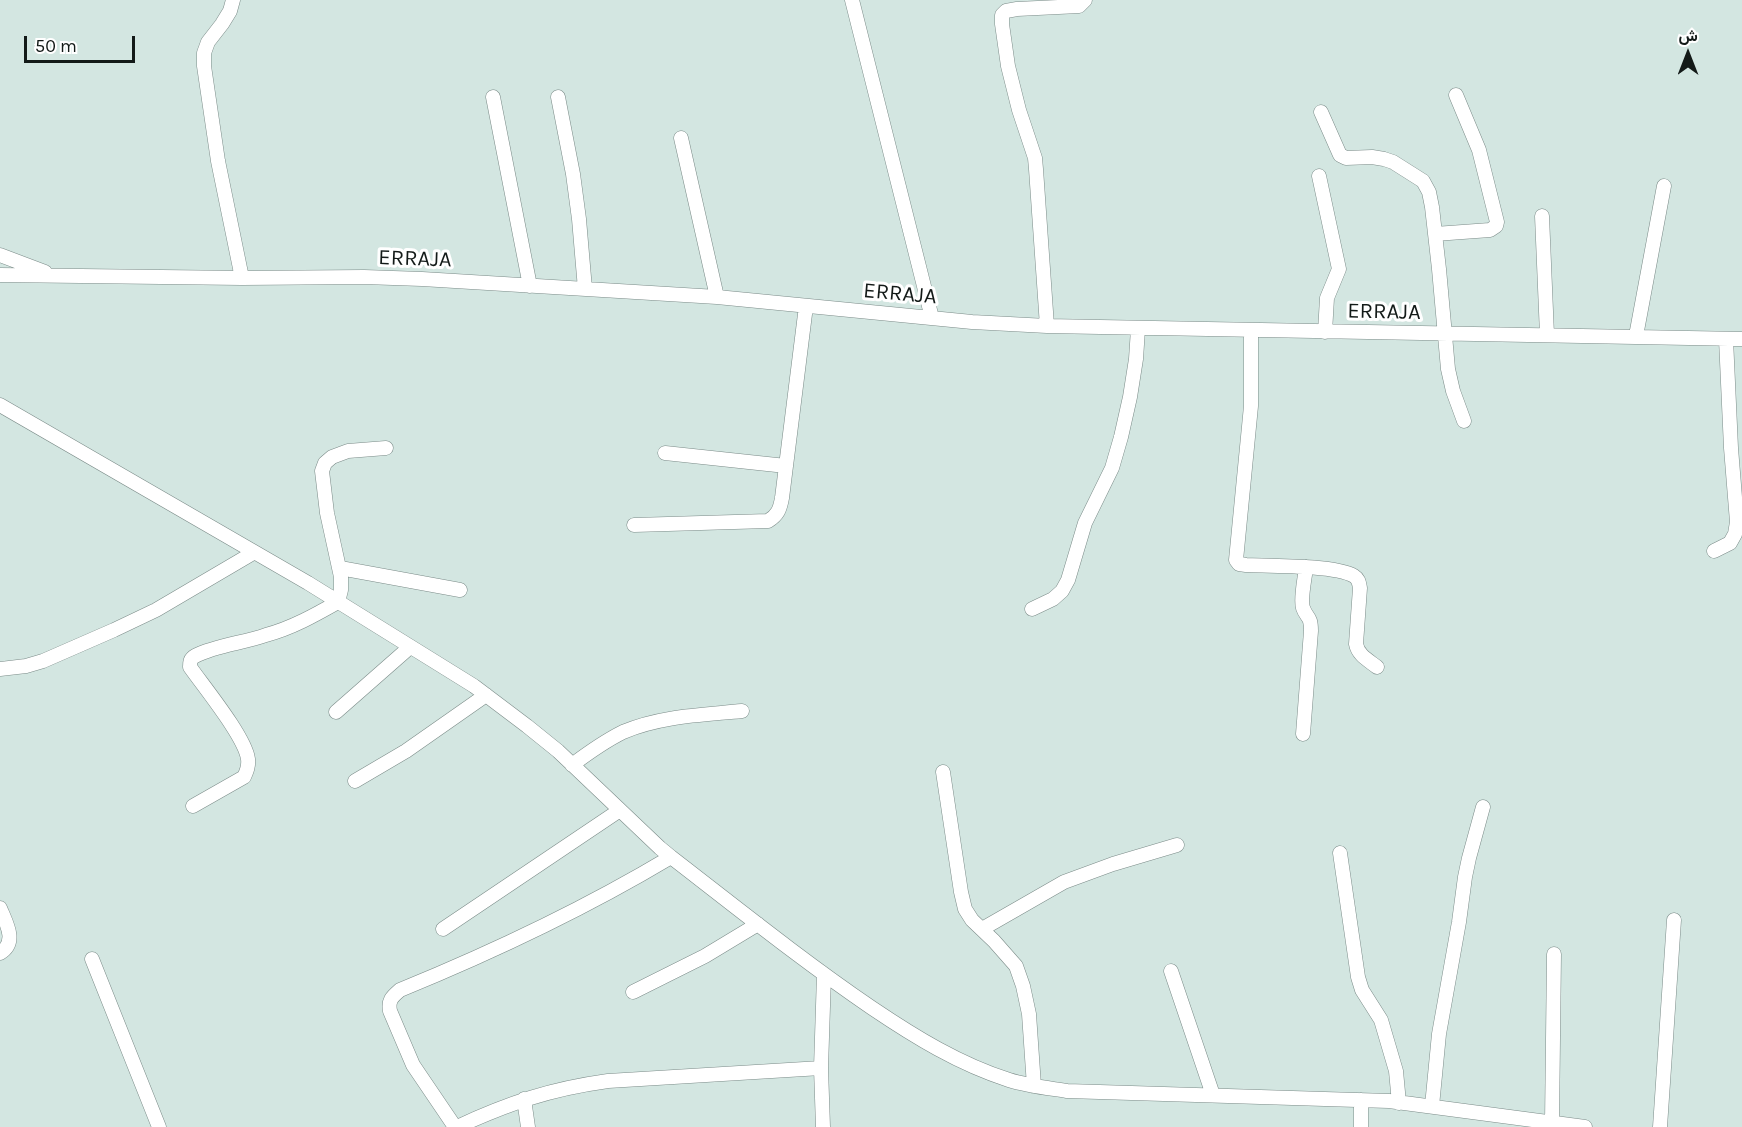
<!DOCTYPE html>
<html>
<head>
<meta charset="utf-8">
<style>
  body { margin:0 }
  #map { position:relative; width:1742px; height:1127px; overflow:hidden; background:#d3e6e1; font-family:Karla,Vazirmatn,sans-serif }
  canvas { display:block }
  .north { position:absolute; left:1658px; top:24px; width:60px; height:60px; -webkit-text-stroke:4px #fff; paint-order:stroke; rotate:0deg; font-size:16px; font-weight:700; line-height:24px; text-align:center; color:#131a18 }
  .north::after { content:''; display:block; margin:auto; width:21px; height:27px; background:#131a18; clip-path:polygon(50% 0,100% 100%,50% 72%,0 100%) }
  .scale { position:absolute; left:24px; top:36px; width:111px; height:27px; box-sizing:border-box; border:3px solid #131a18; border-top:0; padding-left:8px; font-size:18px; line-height:21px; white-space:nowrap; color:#131a18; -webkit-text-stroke:4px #fff; paint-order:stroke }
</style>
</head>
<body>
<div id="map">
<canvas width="1742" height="1127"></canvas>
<div class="north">ش</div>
<div class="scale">50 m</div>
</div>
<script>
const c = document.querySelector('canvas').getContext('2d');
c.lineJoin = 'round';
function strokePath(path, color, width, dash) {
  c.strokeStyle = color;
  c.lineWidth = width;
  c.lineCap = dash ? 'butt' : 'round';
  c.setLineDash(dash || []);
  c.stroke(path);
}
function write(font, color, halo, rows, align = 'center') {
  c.font = font + ' Karla,sans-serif';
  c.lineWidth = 6;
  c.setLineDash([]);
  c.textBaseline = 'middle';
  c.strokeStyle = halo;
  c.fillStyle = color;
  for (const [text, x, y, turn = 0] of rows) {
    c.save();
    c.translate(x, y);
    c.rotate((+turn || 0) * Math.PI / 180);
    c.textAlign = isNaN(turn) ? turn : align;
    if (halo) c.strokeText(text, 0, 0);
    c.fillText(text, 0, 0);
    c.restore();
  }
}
const minor = new Path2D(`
  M 233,0 L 230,11 L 222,24 L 208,42 L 204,53 L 204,66 L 218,161 L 242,278
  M 852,0 L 932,318
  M 493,97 L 530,286
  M 558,97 L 573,174 L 579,219 L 585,289
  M 1321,112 L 1340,155 L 1346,158 L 1372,157 L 1384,159 L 1393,162 L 1423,181 L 1429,192 L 1432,207 L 1439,269 L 1448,369 L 1453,391 L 1464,421
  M 681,138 L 717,297
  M 1319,176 L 1339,269 L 1327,298 L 1325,332
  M 1542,216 L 1547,335
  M 1435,234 L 1490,230 L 1496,226 L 1497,222 L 1479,150 L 1456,95
  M 0,255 L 45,272
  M 0,275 L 242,278 L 364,277 L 422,279 L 717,297 L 972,322 L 1047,326 L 1742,339
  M 1047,326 L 1036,169 L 1035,158 L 1019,110 L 1008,66 L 1002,24 L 1002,15 L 1006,11 L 1017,9 L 1079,6 L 1085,0
  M 1251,331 L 1251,406 L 1236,560 L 1239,564 L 1246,565 C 1270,566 1335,565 1354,576 C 1359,579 1359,583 1360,588 L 1356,644 C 1358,655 1368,660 1377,667
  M 1636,336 L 1664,186
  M 0,405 L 308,583 L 474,686 L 527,726 L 558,751 L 660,848 L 671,857 C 737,908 803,961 872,1008 C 915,1037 959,1064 1009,1080 C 1028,1086 1048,1088 1067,1091 L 1389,1101 L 1585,1127
  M 665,453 L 786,466
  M 634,525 L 768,521 C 778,515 780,509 782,498 L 806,306
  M 1714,551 L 1730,543 L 1735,534 L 1737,522 L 1731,448 L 1726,339
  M 340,568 L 460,590
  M 1032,609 L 1053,599 L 1062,591 L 1068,580 L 1085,523 L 1112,468 L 1121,437 L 1130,397 L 1136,359 L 1138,329
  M 0,669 L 26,666 L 43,661 L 114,630 L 156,610 L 253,553
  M 336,712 L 410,647
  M 1303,734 L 1311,631 C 1311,615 1307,619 1303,608 C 1300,599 1305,578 1306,567
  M 572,765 C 588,753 605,741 623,732 C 660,716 702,715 742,711
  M 943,772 L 961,892 L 965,909 L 972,920 L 994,941 L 1016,966 L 1023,986 L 1029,1014 L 1034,1086
  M 355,781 L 406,751 L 486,695
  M 193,806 L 244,777 C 247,771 249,766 248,759 C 245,737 204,687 190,667 C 190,662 190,659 195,656 C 216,645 244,643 266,635 C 292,628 315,615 338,602 L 341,590 L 341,577 L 327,513 L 322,471 L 325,463 L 332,457 L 348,451 L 386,448
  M 1340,853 L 1358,977 L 1362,990 L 1381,1020 L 1396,1071 L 1399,1103
  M 0,908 C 6,923 18,942 0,953
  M 443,929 L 620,810
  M 982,929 L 1064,882 L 1113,864 L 1177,845
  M 92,959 L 159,1127
  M 1171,971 L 1213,1095
  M 633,992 L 705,956 L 758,924
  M 524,1099 L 528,1127
  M 1361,1100 L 1361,1127
  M 1432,1106 L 1439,1034 L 1459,922 L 1465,877 L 1469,858 L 1483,807
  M 1552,1123 L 1554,954
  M 455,1127 L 413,1065 L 390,1011 C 388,1000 392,997 400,990 C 493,952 584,909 671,857
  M 457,1127 C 509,1103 550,1089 608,1081 L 821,1068
  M 823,1127 L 821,1068 L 824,975
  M 1660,1127 L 1674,920`);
strokePath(minor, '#7b8b88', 15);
strokePath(minor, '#fff', 14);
write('22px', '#131a18', '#fff', [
  ["ERRAJA",415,259,2],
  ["ERRAJA",900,294,5],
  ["ERRAJA",1384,312,1]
]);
</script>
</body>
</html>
